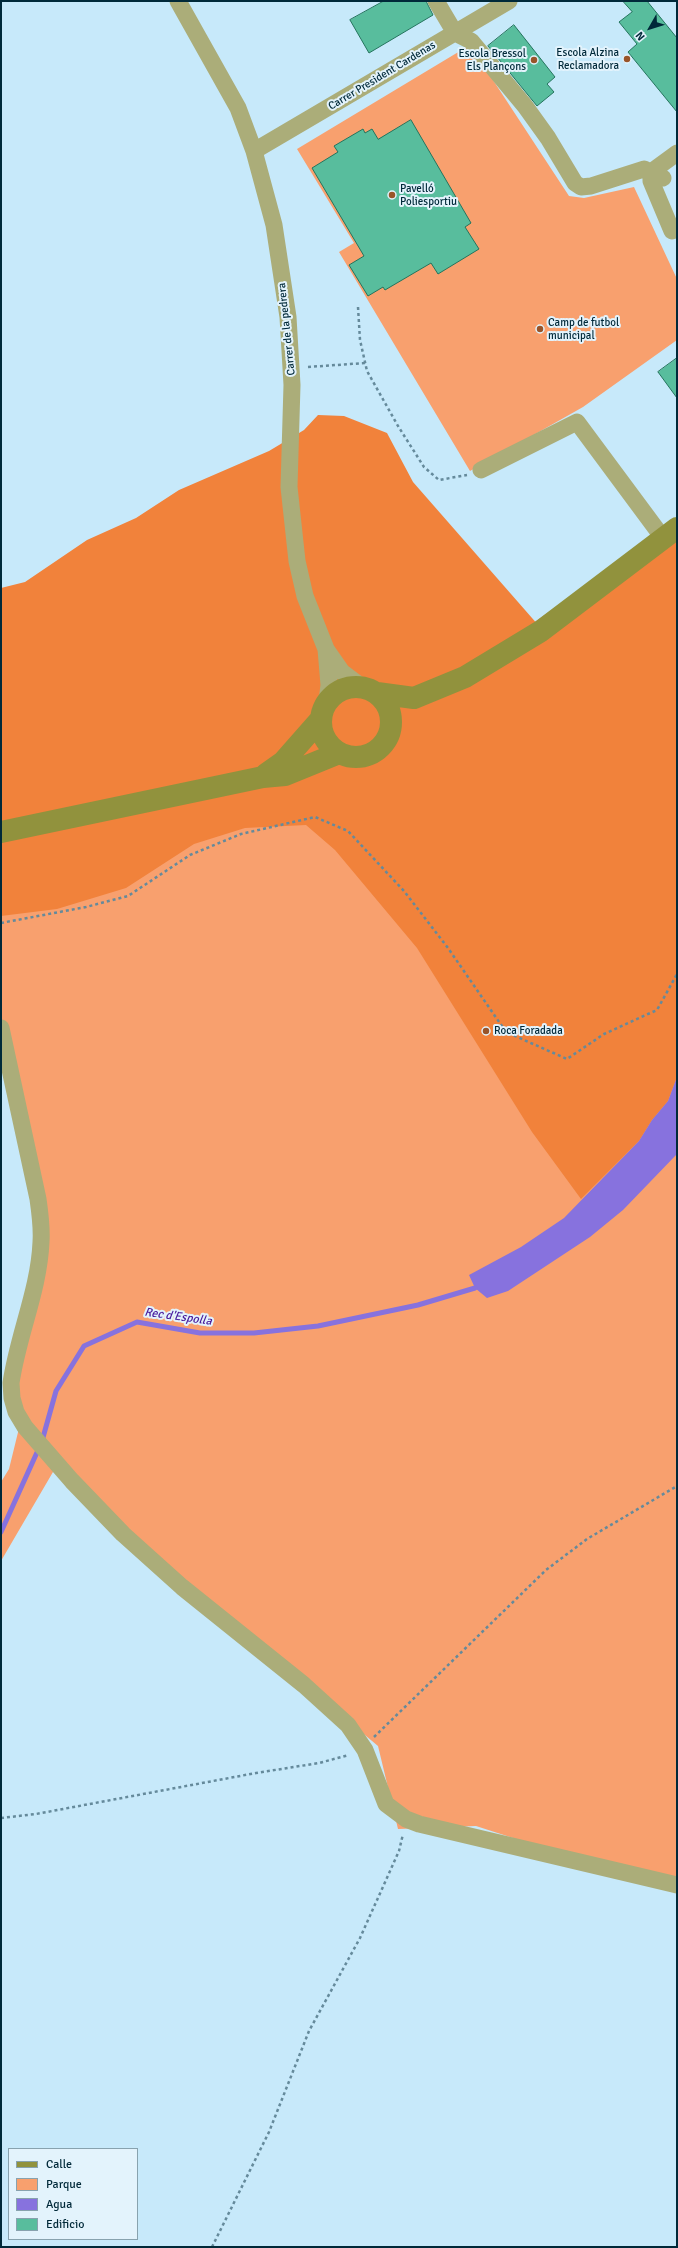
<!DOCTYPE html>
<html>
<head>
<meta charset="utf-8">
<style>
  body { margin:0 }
  #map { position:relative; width:678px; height:2248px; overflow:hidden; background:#c7e9fa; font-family:Signika,sans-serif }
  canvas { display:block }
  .frame { position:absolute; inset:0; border:2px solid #002939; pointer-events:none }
  .legend { position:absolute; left:8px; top:2148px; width:130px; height:92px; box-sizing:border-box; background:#e3f3fc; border:1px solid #88a2ae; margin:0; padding:5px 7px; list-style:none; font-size:12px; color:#002939 }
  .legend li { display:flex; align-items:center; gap:8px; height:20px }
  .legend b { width:20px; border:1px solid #88a2ae }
  .north { position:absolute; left:630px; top:8px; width:40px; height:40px; -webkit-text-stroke:3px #e3f3fc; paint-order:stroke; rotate:231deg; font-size:11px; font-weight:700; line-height:16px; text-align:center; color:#002939 }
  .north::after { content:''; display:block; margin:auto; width:14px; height:18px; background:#002939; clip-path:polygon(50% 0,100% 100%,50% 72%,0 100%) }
</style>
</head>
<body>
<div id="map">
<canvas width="678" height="2248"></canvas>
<div class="frame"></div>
<ul class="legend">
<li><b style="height:5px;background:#91923d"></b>Calle</li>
<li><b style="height:11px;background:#f8a06e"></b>Parque</li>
<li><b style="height:11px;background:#8772de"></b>Agua</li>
<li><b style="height:11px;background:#58bd9d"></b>Edificio</li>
</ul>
<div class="north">N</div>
</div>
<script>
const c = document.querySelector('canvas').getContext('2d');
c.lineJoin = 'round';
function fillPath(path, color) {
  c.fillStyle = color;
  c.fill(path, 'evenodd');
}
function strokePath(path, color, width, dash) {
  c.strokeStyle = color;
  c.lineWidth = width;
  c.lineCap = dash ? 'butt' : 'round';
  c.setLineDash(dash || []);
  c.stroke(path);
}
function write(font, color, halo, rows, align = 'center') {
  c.font = font + ' Signika,sans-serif';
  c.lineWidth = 4;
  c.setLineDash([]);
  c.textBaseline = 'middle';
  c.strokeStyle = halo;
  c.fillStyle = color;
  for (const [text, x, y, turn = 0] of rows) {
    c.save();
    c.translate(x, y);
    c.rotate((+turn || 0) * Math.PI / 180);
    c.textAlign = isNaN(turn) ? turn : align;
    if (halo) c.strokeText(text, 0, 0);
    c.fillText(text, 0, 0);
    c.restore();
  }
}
fillPath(new Path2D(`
  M 470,45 L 569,196 L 584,198 L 634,187 L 677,279 L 677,340 L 583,407 L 470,471 L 339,252 L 354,243 L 297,149 Z
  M 677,521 L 677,1891 L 476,1826 L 398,1829 L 378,1746 L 124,1533 L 60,1460 L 1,1561 L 1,1482 L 9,1469 L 22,1416 L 9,1400 L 41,1234 L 1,1043 L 1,829 L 450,682 Z`), '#f8a06e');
fillPath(new Path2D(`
  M 318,415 L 344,416 L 387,433 L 413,482 L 539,626 L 677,540 L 677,1077 L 668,1101 L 652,1120 L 639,1141 L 581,1199 L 532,1132 L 417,948 L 335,850 L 306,825 L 245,828 L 194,844 L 126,888 L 57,909 L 1,916 L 1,588 L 25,582 L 87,540 L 136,518 L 179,490 L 269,451 L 304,430 Z`), '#f1823b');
fillPath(new Path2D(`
  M 677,1077 L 677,1154 L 623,1210 L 590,1237 L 508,1291 L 487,1298 L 475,1288 L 469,1275 L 521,1247 L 564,1218 L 639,1141 L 652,1120 L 668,1101 Z`), '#8772de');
strokePath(new Path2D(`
  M 42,1441 L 56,1391 L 84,1346 L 137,1322 L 200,1333 L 254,1333 L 318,1326 L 418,1305 L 475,1288
  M 1,1532 L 39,1448`), '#8772de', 5);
const building = new Path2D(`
  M 384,1 L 426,1 L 433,15 L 369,53 L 350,20 Z
  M 623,1 L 647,1 L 677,38 L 677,112 L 628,52 L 637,44 L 619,22 L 632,12 Z
  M 514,25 L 555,77 L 547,84 L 554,92 L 537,106 L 488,46 Z
  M 411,120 L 471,223 L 465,227 L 479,249 L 438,274 L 431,263 L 385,290 L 383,287 L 368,296 L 349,265 L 364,256 L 312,168 L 338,152 L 334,146 L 363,129 L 365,133 L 372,129 L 378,139 Z
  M 677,358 L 677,398 L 658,372 Z`);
fillPath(building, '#58bd9d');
strokePath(building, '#24745d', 1);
strokePath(new Path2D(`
  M 358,307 L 360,340 L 367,371 L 398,426 L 424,467 L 439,480 L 467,475
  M 308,367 L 365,363
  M 1,923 L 86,907 L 128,896 L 190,855 L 241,834 L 315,817 L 348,831 L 404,891 L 448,948 L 506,1032 L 567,1059 L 604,1034 L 657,1010 L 677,974
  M 374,1737 L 546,1570 L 587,1539 L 677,1486
  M 1,1818 L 36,1814 L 256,1773 L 319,1763 L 349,1755
  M 212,2247 L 269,2132 L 309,2031 L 360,1938 L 399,1851 L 403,1834`), '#658a9b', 2.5, [3, 3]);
strokePath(new Path2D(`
  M 178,1 L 238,108 L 254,151 L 274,225 L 288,317 L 292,385 L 289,487 L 297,561 L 305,596 L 326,649 L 342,672 L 362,687
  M 436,1 L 455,33 L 471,41 L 525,106 L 548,138 L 575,183 L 581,187 L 591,186 L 644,169 L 663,178
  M 254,151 L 509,1
  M 677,153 L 651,172 L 651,181 L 672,231 L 677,227
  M 481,470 L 577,422 L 663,538
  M 326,649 L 329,685 L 327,701
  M 1,1028 L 38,1199 C 40,1213 42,1228 41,1242 C 39,1290 18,1335 11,1383 L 12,1398 L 16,1412 L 25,1427 L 72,1481 L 123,1534 L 182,1587 L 304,1685 L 348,1725 L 365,1750 L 386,1804 L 406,1819 L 419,1824 L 677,1885`), '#abad79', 17);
strokePath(new Path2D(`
  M321 722a35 35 0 1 1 70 0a35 35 0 1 1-70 0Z
  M 377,693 L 414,698 L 465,677 L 541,631 L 677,528
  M 266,774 L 283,762 L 320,720
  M 1,832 L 263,777 L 285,775 L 339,753`), '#91923d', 22);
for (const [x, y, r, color] of [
  [627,59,4,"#995429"],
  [534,60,4,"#995429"],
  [392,195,4,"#995429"],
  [540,329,4,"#995429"],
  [486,1031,4,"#995429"]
]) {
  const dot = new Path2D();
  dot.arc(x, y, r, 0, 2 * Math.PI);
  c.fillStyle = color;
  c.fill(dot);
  strokePath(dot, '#e3f3fc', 1.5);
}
write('11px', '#002939', '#e3f3fc', [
  ["Escola Alzina",619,53,"right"],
  ["Reclamadora",619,66,"right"],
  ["Escola Bressol",526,54,"right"],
  ["Els Plançons",526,67,"right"],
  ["Pavelló",400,189],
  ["Poliesportiu",400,202],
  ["Camp de futbol",548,323],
  ["municipal",548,336],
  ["Roca Foradada",494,1031]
], 'left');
write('11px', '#002939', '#e3f3fc', [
  ["Carrer President Cardenas",382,76,-31],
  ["Carrer de la pedrera",287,329,-96]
]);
write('italic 12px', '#481a9c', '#e3f3fc', [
  ["Rec d'Espolla",178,1317,8]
]);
</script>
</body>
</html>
